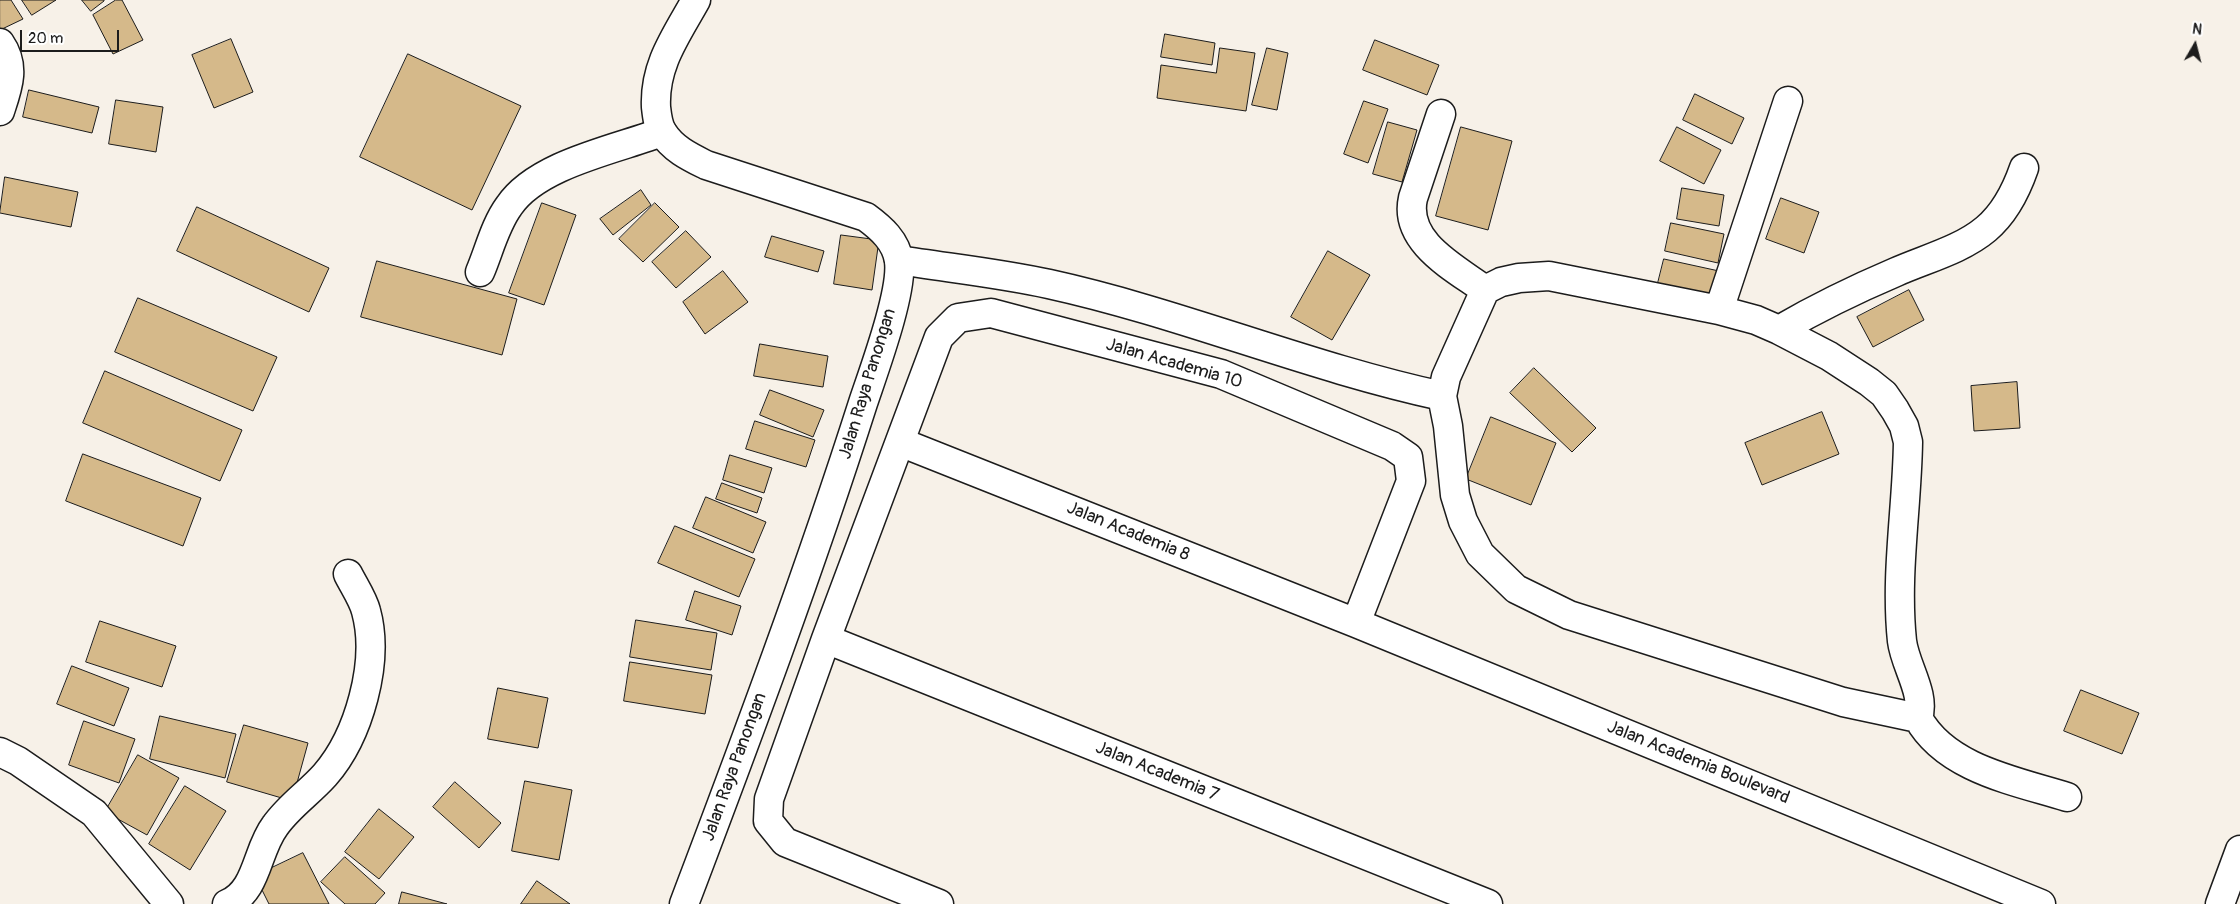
<!DOCTYPE html>
<html>
<head>
<meta charset="utf-8">
<style>
  body { margin:0 }
  #map { position:relative; width:2240px; height:904px; overflow:hidden; background:#f7f1e8; font-family:Pangolin,sans-serif }
  canvas { display:block }
  .north { position:absolute; left:2170px; top:20px; width:50px; height:50px; -webkit-text-stroke:4px #fff; paint-order:stroke; rotate:8deg; font-size:14px; font-weight:700; line-height:20px; text-align:center; color:#1c1c1c }
  .north::after { content:''; display:block; margin:auto; width:18px; height:22px; background:#1c1c1c; clip-path:polygon(50% 0,100% 100%,50% 72%,0 100%) }
  .scale { position:absolute; left:20px; top:30px; width:99px; height:22px; box-sizing:border-box; border:2px solid #1c1c1c; border-top:0; padding-left:6px; font-size:15px; line-height:18px; white-space:nowrap; color:#1c1c1c; -webkit-text-stroke:4px #fff; paint-order:stroke }
</style>
</head>
<body>
<div id="map">
<canvas width="2240" height="904"></canvas>
<div class="north">N</div>
<div class="scale">20 m</div>
</div>
<script>
const c = document.querySelector('canvas').getContext('2d');
c.lineJoin = 'round';
function fillPath(path, color) {
  c.fillStyle = color;
  c.fill(path, 'evenodd');
}
function strokePath(path, color, width, dash) {
  c.strokeStyle = color;
  c.lineWidth = width;
  c.lineCap = dash ? 'butt' : 'round';
  c.setLineDash(dash || []);
  c.stroke(path);
}
function write(font, color, halo, rows, align = 'center') {
  c.font = font + ' Pangolin,sans-serif';
  c.lineWidth = 5;
  c.setLineDash([]);
  c.textBaseline = 'middle';
  c.strokeStyle = halo;
  c.fillStyle = color;
  for (const [text, x, y, turn = 0] of rows) {
    c.save();
    c.translate(x, y);
    c.rotate((+turn || 0) * Math.PI / 180);
    c.textAlign = isNaN(turn) ? turn : align;
    if (halo) c.strokeText(text, 0, 0);
    c.fillText(text, 0, 0);
    c.restore();
  }
}
const building = new Path2D(`
  M 0,0 L 11,0 L 23,19 L 0,30 Z
  M 22,0 L 56,0 L 32,15 Z
  M 82,0 L 104,0 L 104,1 L 91,11 Z
  M 116,0 L 122,0 L 143,40 L 113,54 L 93,15 Z
  M 1165,34 L 1215,43 L 1212,65 L 1161,57 Z
  M 231,39 L 253,92 L 214,108 L 192,55 Z
  M 1375,40 L 1439,65 L 1427,95 L 1363,70 Z
  M 1220,48 L 1255,53 L 1246,111 L 1157,98 L 1161,65 L 1216,73 Z
  M 1267,48 L 1288,53 L 1277,110 L 1252,105 Z
  M 408,54 L 521,106 L 472,210 L 360,157 Z
  M 29,90 L 99,107 L 92,133 L 23,117 Z
  M 1695,94 L 1744,118 L 1732,144 L 1683,120 Z
  M 116,100 L 163,107 L 156,152 L 109,144 Z
  M 1364,101 L 1388,109 L 1368,163 L 1344,154 Z
  M 1388,122 L 1417,130 L 1402,182 L 1373,174 Z
  M 1461,127 L 1512,141 L 1488,230 L 1436,216 Z
  M 1677,127 L 1721,150 L 1704,184 L 1660,161 Z
  M 5,177 L 78,192 L 71,227 L 0,213 Z
  M 1682,188 L 1724,195 L 1719,226 L 1677,219 Z
  M 641,190 L 651,205 L 613,235 L 600,219 Z
  M 1781,198 L 1819,212 L 1804,253 L 1766,239 Z
  M 542,203 L 576,215 L 544,305 L 509,293 Z
  M 655,203 L 679,227 L 643,262 L 619,239 Z
  M 197,207 L 329,268 L 309,312 L 177,251 Z
  M 1671,223 L 1724,234 L 1718,263 L 1665,251 Z
  M 686,231 L 711,257 L 676,288 L 652,262 Z
  M 841,235 L 879,240 L 872,290 L 834,284 Z
  M 772,236 L 824,251 L 818,272 L 765,257 Z
  M 1328,251 L 1370,275 L 1332,340 L 1291,317 Z
  M 1664,259 L 1719,271 L 1711,303 L 1656,291 Z
  M 377,261 L 517,299 L 502,355 L 361,317 Z
  M 723,271 L 748,302 L 705,334 L 683,302 Z
  M 1909,290 L 1924,320 L 1873,347 L 1857,317 Z
  M 138,298 L 277,357 L 253,411 L 115,352 Z
  M 760,344 L 828,356 L 823,387 L 754,376 Z
  M 1534,368 L 1596,428 L 1572,452 L 1510,393 Z
  M 105,371 L 242,430 L 220,481 L 83,423 Z
  M 2017,382 L 2020,428 L 1974,431 L 1971,386 Z
  M 770,390 L 824,410 L 813,437 L 760,415 Z
  M 1822,412 L 1839,454 L 1762,485 L 1745,443 Z
  M 1491,417 L 1556,443 L 1531,505 L 1466,479 Z
  M 755,421 L 815,440 L 806,467 L 746,449 Z
  M 83,454 L 201,498 L 183,546 L 66,501 Z
  M 730,455 L 772,468 L 764,493 L 723,480 Z
  M 722,483 L 762,498 L 757,513 L 716,499 Z
  M 706,497 L 766,522 L 753,553 L 693,528 Z
  M 675,526 L 755,559 L 739,597 L 658,563 Z
  M 695,591 L 741,606 L 732,635 L 686,620 Z
  M 636,620 L 717,633 L 711,670 L 630,657 Z
  M 100,621 L 176,646 L 162,687 L 86,662 Z
  M 630,662 L 712,675 L 705,714 L 624,701 Z
  M 72,666 L 129,688 L 114,726 L 57,704 Z
  M 498,688 L 548,698 L 538,748 L 488,739 Z
  M 2081,690 L 2139,713 L 2122,754 L 2064,731 Z
  M 160,716 L 236,734 L 225,778 L 150,759 Z
  M 84,721 L 135,739 L 119,783 L 69,765 Z
  M 244,725 L 308,743 L 292,801 L 227,782 Z
  M 138,755 L 179,778 L 147,835 L 105,812 Z
  M 525,781 L 572,790 L 559,860 L 512,851 Z
  M 455,782 L 501,823 L 479,848 L 433,807 Z
  M 185,786 L 226,811 L 190,870 L 149,844 Z
  M 379,809 L 414,837 L 379,879 L 345,852 Z
  M 303,853 L 329,904 L 269,904 L 255,876 Z
  M 345,857 L 385,893 L 375,904 L 345,904 L 321,882 Z
  M 537,881 L 570,904 L 521,904 Z
  M 402,892 L 447,904 L 399,904 Z`);
fillPath(building, '#d5b98a');
strokePath(building, '#1c1c1c', 1);
const street = new Path2D(`
  M 0,43 C 16,66 8,87 0,111
  M 1441,114 L 1413,198 C 1403,242 1455,268 1485,290
  M 899,260 C 949,268 999,273 1049,284 C 1181,313 1308,367 1442,396
  M 480,272 C 489,251 495,225 509,206 C 537,164 617,149 662,132
  M 1719,310 L 1788,101
  M 1779,330 C 1817,308 1856,289 1896,272 C 1925,259 1961,250 1986,229 C 2005,213 2016,191 2024,168
  M 900,442 L 1356,623 L 2041,904
  M 826,639 L 1488,904
  M 1918,718 C 1926,694 1905,666 1902,641 C 1895,575 1907,508 1908,442 L 1904,426 L 1895,410 L 1884,394 L 1869,382 L 1829,356 L 1779,330 L 1756,320 L 1719,310 L 1549,276 L 1519,278 L 1501,282 L 1485,290 L 1446,377 L 1442,396 L 1448,426 L 1455,495 L 1463,521 L 1480,554 L 1516,589 L 1569,615 L 1843,702 L 1918,718 C 1946,769 2016,781 2067,797
  M 0,752 L 18,761 L 94,813 L 169,904
  M 227,904 C 258,891 256,851 275,826 C 289,806 309,793 325,775 C 359,736 380,662 366,611 C 363,599 354,586 348,574
  M 939,904 L 785,842 L 768,821 L 769,799 L 826,639 L 939,337 L 958,318 L 991,313 L 1221,374 L 1392,446 L 1408,457 L 1411,481 L 1356,623
  M 2220,904 L 2240,850`);
const secondary = new Path2D(`
  M 684,904 C 747,738 809,572 863,403 C 874,370 903,292 899,261 C 896,241 881,228 866,217 L 706,165 C 690,157 673,149 663,133 C 658,126 657,116 656,107 C 654,65 676,36 696,0`);
strokePath(street, '#1c1c1c', 31);
strokePath(secondary, '#1c1c1c', 31);
strokePath(street, '#fff', 28);
strokePath(secondary, '#fff', 28);
write('18px', '#1c1c1c', '#fff', [
  ["Jalan Academia 10",1174,364,16],
  ["Jalan Raya Panongan",868,384,-73],
  ["Jalan Academia 8",1128,532,22],
  ["Jalan Academia Boulevard",1698,763,22],
  ["Jalan Raya Panongan",735,767,-70],
  ["Jalan Academia 7",1157,772,22]
]);
</script>
</body>
</html>
